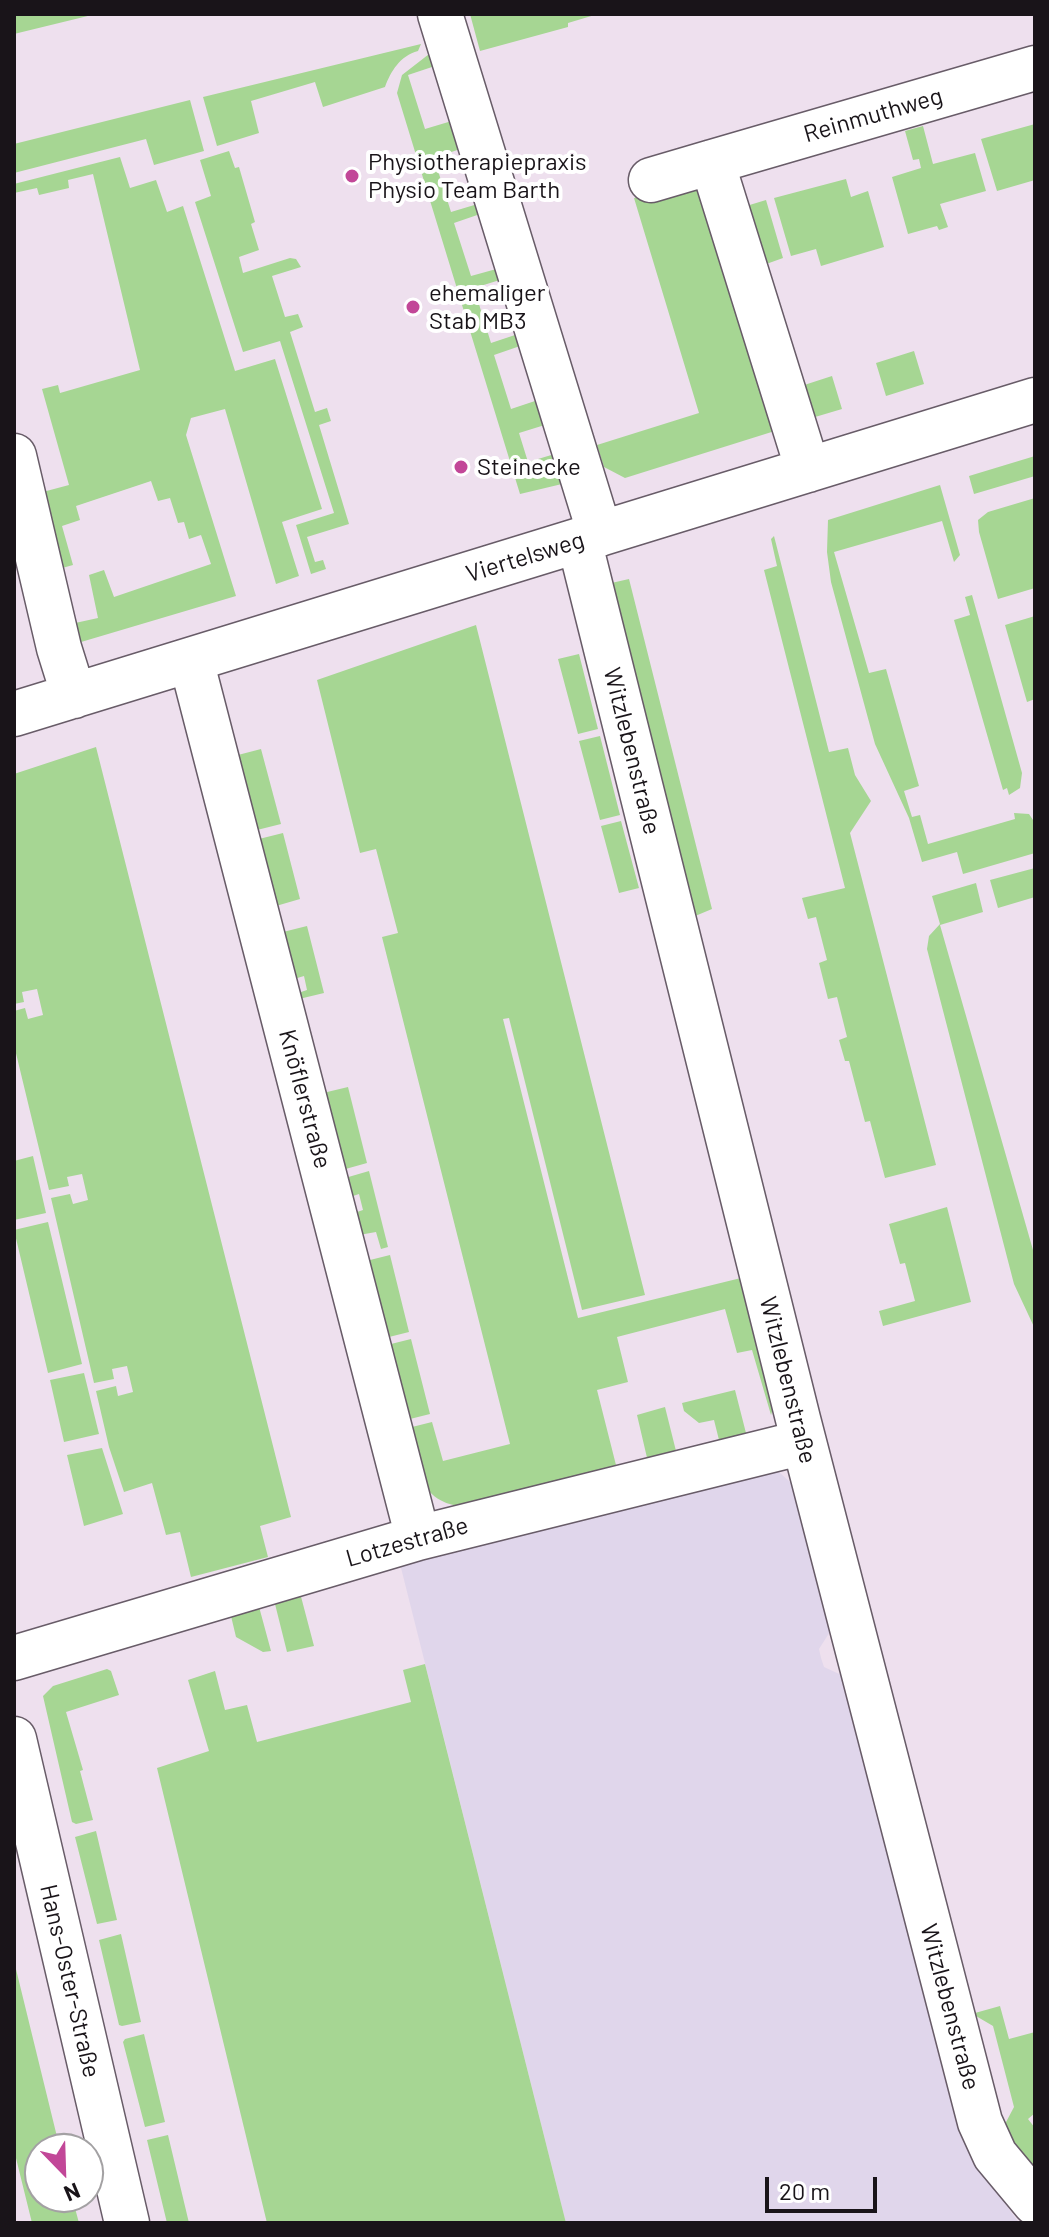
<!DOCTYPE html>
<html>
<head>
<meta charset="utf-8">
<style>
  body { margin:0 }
  #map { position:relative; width:1049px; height:2237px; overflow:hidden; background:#eee0ee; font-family:Barlow,sans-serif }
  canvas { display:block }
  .frame { position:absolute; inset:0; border:16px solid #191419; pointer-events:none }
  .north { position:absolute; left:24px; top:2133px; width:80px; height:80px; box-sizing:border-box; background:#fff; border:2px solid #a3a1a3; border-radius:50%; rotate:157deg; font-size:22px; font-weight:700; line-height:32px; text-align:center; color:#191419 }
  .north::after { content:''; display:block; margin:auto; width:28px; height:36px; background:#c24798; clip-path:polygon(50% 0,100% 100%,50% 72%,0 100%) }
  .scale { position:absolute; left:765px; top:2177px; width:112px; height:36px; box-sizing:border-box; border:4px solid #191419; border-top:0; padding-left:10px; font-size:24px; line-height:28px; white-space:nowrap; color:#191419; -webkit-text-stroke:6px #fff; paint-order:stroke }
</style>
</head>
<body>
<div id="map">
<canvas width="1049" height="2237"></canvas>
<div class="frame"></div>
<div class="north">N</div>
<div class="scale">20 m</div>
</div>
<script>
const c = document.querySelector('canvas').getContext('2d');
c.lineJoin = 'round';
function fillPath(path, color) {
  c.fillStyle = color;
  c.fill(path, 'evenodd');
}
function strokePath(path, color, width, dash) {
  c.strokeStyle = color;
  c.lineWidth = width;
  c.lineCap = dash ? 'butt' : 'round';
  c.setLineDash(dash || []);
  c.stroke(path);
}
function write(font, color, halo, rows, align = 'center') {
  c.font = font + ' Barlow,sans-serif';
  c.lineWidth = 8;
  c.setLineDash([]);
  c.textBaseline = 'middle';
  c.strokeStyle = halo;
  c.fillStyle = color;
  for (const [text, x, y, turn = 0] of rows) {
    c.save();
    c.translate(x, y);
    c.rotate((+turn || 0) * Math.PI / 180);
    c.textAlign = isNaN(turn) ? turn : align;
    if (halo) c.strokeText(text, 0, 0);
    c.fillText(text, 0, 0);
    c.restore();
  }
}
fillPath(new Path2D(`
  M 766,1466 L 780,1473 L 800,1491 L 833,1627 L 819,1649 L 821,1658 L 824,1667 L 848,1678 L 970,2155 L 1019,2223 L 566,2223 L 399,1560 Z`), '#e0d6eb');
fillPath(new Path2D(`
  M 14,14 L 96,14 L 14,34 Z
  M 470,14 L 598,14 L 568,23 L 568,27 L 480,51 Z
  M 421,44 L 418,51 C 400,56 391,71 385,87 L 323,107 L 315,82 L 251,101 L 259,133 L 217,146 L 203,97 Z
  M 433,51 L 438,65 L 408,75 L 425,129 L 455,120 L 463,148 L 434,158 L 451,212 L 481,203 L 483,213 L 454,223 L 471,276 L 500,268 L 503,279 L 474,288 L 491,343 L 521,333 L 523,345 L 494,355 L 511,409 L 541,399 L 548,424 L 519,433 L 528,462 L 558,453 L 562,484 L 520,494 L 397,93 L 402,75 Z
  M 190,100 L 204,151 L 154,165 L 146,139 L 14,173 L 14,144 Z
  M 1035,124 L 1035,180 L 997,191 L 981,139 Z
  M 923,126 L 933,164 L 975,153 L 986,191 L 940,204 L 948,227 L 939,230 L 937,226 L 908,234 L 892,177 L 921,168 L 919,159 L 913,160 L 905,131 Z
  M 229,151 L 235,168 L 239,167 L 255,222 L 251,224 L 259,250 L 239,257 L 243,273 L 290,258 L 296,259 L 301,267 L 272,276 L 285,317 L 298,314 L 303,327 L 290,332 L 315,412 L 327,408 L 331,421 L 319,425 L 349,524 L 307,537 L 315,562 L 323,560 L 326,569 L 311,574 L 296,525 L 334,513 L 280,341 L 243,352 L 195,202 L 211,196 L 200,160 Z
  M 120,157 L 130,188 L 156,180 L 167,212 L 183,206 L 235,371 L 275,359 L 322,509 L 282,522 L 299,576 L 276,584 L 225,409 L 191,418 L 186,435 L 236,596 L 71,645 L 66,625 L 98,618 L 89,575 L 104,570 L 114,597 L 211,564 L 201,535 L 189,539 L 184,522 L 178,523 L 170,498 L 158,501 L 151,481 L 76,506 L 80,520 L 62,526 L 73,565 L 55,570 L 39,493 L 69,485 L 42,389 L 58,385 L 60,393 L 140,370 L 93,174 L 68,180 L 69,188 L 39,195 L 37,188 L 14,193 L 14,184 Z
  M 846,179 L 851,197 L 868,191 L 884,247 L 821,266 L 816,249 L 791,256 L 774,198 Z
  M 684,183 L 696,183 L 778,430 L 625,478 L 604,467 L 597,445 L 699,413 L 634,198 Z
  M 766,200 L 783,258 L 758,267 L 743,207 Z
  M 914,351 L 924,384 L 886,396 L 876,363 Z
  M 832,376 L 842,409 L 805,420 L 795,388 Z
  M 1035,456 L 1035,476 L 974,494 L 969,476 Z
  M 940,485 L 960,555 L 954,562 L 942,521 L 834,552 L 869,673 L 886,669 L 919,786 L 904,791 L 912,817 L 920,815 L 928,844 L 1015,819 L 1014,813 L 1029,814 L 1035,823 L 1035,853 L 963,874 L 957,852 L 922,862 L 909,818 L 875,744 L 831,582 L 827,552 L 828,520 Z
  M 1035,498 L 1035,588 L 998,599 L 979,532 L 978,520 L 988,512 Z
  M 774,536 L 829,752 L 848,748 L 855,775 L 871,801 L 850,833 L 936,1165 L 885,1178 L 870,1121 L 865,1122 L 849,1061 L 845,1061 L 839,1040 L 847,1037 L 837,997 L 828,999 L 819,963 L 827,960 L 816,917 L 808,919 L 802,898 L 845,888 L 764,570 L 777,566 L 771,539 Z
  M 629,579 L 712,909 L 688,919 L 607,584 Z
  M 972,595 L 1022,773 L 1020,788 L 1009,795 L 1007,788 L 1003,790 L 954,620 L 970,615 L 965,597 Z
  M 1035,616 L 1035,699 L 1027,702 L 1005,625 Z
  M 476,625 L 645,1295 L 582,1310 L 509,1018 L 503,1019 L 578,1318 L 745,1277 L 776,1399 L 771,1415 L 752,1350 L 737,1353 L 725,1309 L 617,1337 L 628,1382 L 597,1390 L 617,1469 L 466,1507 C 417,1503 418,1467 408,1428 L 432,1422 L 443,1461 L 510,1444 L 382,937 L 398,933 L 376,849 L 360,853 L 317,680 Z
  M 579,654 L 598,729 L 578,734 L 558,659 Z
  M 600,736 L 620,815 L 600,820 L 579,741 Z
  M 96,747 L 291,1517 L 260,1526 L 268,1557 L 191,1577 L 180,1532 L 166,1535 L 152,1483 L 124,1492 L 109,1447 L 96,1391 L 116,1386 L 118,1396 L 133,1392 L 127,1366 L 112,1369 L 114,1379 L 94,1383 L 51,1198 L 70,1194 L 73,1204 L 88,1200 L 82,1174 L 67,1177 L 69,1186 L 49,1190 L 14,1045 L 14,1011 L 25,1008 L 28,1019 L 43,1015 L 37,989 L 22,992 L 24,1002 L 14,1004 L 14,774 Z
  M 261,749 L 281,824 L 257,830 L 238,755 Z
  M 621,821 L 639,888 L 619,893 L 601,826 Z
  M 283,833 L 300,899 L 276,906 L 259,839 Z
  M 1035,868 L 1035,897 L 998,908 L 990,880 Z
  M 976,883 L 983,912 L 940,925 L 1035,1257 L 1035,1329 L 1014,1284 L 927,949 L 929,936 L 940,924 L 932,896 Z
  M 307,926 L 324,993 L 299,999 L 298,993 L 307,990 L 304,976 L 294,979 L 283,932 Z
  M 348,1087 L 367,1163 L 342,1170 L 323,1093 Z
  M 33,1156 L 46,1213 L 14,1220 L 14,1161 Z
  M 369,1171 L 388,1247 L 381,1249 L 376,1232 L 359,1235 L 354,1213 L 363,1210 L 359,1194 L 350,1197 L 345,1178 Z
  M 947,1207 L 971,1302 L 883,1326 L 879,1311 L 915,1301 L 905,1263 L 900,1264 L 889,1224 Z
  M 48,1222 L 82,1364 L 48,1373 L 14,1230 Z
  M 390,1255 L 409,1332 L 385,1338 L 366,1261 Z
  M 411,1339 L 430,1414 L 406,1420 L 387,1345 Z
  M 84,1373 L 99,1434 L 64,1442 L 50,1380 Z
  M 735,1390 L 747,1437 L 720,1444 L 714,1420 L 699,1423 L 684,1411 L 682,1403 Z
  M 665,1407 L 677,1455 L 648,1462 L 637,1415 Z
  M 102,1448 L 123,1514 L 84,1526 L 67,1455 Z
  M 299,1589 L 314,1646 L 287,1652 L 273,1596 Z
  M 258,1603 L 271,1651 L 263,1652 L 236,1637 L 231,1616 Z
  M 425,1664 L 566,2223 L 267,2223 L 157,1768 L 209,1751 L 188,1680 L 215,1671 L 225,1710 L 247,1705 L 257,1742 L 411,1702 L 403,1670 Z
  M 107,1669 L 111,1671 L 119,1695 L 66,1712 L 83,1770 L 80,1771 L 93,1820 L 76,1824 L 72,1822 L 43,1696 L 53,1686 Z
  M 96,1831 L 117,1920 L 97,1924 L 75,1837 Z
  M 121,1934 L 141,2022 L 122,2026 L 119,2025 L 99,1940 Z
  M 14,1961 L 60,2149 L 40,2149 L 40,2197 L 72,2197 L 79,2223 L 32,2223 L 14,2150 Z
  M 1000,2006 L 1009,2039 L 1035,2032 L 1035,2113 L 1028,2119 L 1035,2128 L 1035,2170 L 1011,2144 L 1005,2124 L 1014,2107 L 993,2026 L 976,2016 L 975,2013 Z
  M 144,2034 L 165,2122 L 145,2127 L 123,2042 L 125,2039 Z
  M 168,2135 L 189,2223 L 167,2223 L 147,2140 Z`), '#a6d693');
const minor = new Path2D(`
  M 440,14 L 600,534
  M 651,180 L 712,162
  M 14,456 L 59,648 L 74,696
  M 808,470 L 712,162 L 1035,68
  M 579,540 L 798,1419 L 980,2122 L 995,2155 L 1035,2203
  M 191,660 L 418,1538
  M 14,714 L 1035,400
  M 14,1658 L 418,1538 L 804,1442
  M 14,1739 L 127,2223`);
strokePath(minor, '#685c68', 47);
strokePath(minor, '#fff', 44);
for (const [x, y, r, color] of [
  [352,176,8,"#c24798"],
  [413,307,8,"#c24798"],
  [461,467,8,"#c24798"]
]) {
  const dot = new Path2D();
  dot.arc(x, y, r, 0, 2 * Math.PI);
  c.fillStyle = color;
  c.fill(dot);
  strokePath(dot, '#fff', 3);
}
write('24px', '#191419', '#fff', [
  ["Reinmuthweg",873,115,-16],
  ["Viertelsweg",525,557,-17],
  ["Witzlebenstraße",632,751,76],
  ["Knöflerstraße",305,1099,75],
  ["Witzlebenstraße",788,1380,76],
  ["Lotzestraße",407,1542,-16],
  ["Hans-Oster-Straße",70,1981,77],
  ["Witzlebenstraße",950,2007,75]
]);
write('24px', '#191419', '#fff', [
  ["Physiotherapiepraxis",368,162],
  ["Physio Team Barth",368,190],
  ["ehemaliger",429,293],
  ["Stab MB3",429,321],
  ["Steinecke",477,467]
], 'left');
</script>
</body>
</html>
